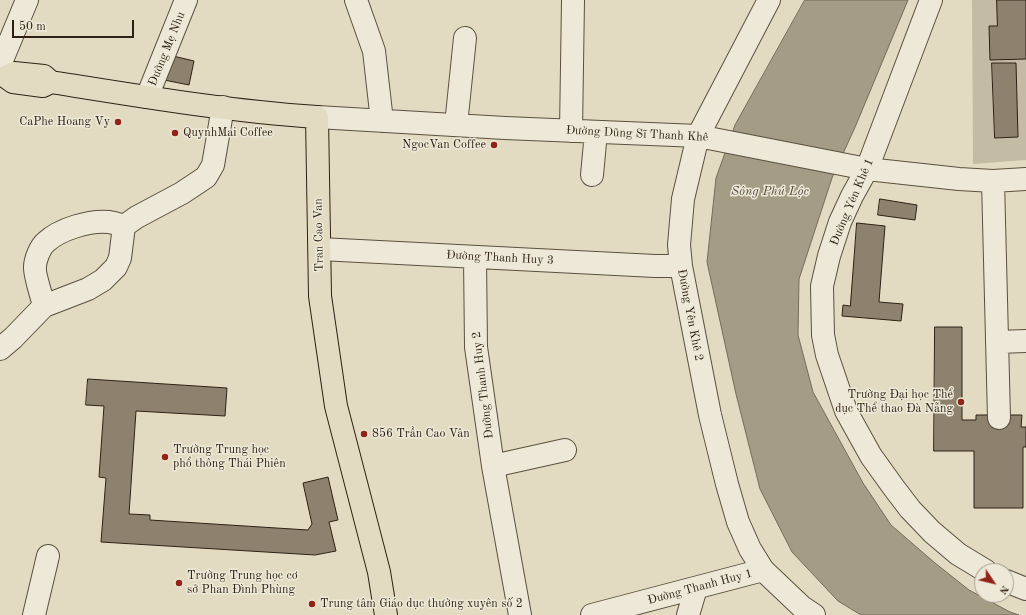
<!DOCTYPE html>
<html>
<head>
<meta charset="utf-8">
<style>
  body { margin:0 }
  #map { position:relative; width:1026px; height:615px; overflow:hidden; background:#e3dbc1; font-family:"Old Standard TT",serif }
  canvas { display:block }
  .north { position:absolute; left:974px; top:563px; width:40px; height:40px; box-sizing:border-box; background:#ede8d7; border:1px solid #a19889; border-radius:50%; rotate:125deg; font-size:11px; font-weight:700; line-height:16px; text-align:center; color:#2e2114 }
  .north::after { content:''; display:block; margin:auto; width:14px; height:18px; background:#8f2418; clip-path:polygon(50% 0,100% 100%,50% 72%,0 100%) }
  .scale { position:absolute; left:12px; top:20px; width:122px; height:18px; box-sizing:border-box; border:2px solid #2e2114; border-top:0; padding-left:5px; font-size:12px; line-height:14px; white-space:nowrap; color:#2e2114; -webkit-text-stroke:3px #ede8d7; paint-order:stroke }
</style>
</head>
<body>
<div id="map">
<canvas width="1026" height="615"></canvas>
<div class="north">N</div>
<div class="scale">50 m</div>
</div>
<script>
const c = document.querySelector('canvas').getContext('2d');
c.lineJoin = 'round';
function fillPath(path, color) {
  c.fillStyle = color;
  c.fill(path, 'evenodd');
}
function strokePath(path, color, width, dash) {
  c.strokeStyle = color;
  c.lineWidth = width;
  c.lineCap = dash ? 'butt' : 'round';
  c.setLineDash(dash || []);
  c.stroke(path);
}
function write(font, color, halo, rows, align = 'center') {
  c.font = font + ' "Old Standard TT",serif';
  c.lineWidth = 3;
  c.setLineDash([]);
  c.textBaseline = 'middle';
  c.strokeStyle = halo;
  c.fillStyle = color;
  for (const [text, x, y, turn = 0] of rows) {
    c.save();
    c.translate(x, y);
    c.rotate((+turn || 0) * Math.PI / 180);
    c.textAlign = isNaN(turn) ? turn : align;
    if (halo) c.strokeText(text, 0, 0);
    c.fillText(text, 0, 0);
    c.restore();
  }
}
fillPath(new Path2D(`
  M 972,0 L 1026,0 L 1026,160 L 973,164 Z`), '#c4bba4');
const water = new Path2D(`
  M 805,0 L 908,0 L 856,125 L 832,178 L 799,279 L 798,335 L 813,392 L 863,483 L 891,525 L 935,563 L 969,590 L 1010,612 L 1019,615 L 861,615 L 838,601 L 792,552 L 760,489 L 736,394 L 707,262 L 716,178 L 735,125 Z`);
fillPath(water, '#a59c86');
strokePath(water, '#756b58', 1);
const building = new Path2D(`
  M 997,0 L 1026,0 L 1026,59 L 990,60 L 989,26 L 997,26 Z
  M 169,55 L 194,61 L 189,85 L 164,80 Z
  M 992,63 L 1016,63 L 1018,137 L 995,138 Z
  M 880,199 L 917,205 L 915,220 L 878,215 Z
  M 857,223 L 885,226 L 879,302 L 903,304 L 901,321 L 842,316 L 843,305 L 850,306 Z
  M 935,327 L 962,327 L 962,420 L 976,420 L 976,415 L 1022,415 L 1021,427 L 1026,427 L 1026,447 L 1023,447 L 1023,508 L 974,508 L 974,451 L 934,451 Z
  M 88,379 L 227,388 L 225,416 L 136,411 L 129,514 L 150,515 L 150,520 L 308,530 L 312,524 L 303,483 L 328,477 L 338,520 L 329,522 L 336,551 L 315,555 L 101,542 L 106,478 L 99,477 L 104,406 L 86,405 Z`);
fillPath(building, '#8c826e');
strokePath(building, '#2e2114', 1);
const minor = new Path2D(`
  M 356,0 L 374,51 L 382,121
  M 769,0 L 698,136 L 683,199 L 679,245 L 681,266 L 710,415 L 727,484 L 738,522 L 750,549 L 763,570 L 802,607 L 814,615
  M 931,0 L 867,169 L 852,196 L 840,222 L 829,256 L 822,286 L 823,335 L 827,355 L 846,411 L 871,456 L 894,488 L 910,509 L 932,532 L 958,554 L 986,571
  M 0,65 L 27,0
  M 147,97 L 186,0
  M 317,117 L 505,128 L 698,136 L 867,169 L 959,179 L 993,181 L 1026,179
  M 456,125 L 465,38
  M 571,131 L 573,0
  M 592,175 L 596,132
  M 993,181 L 999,418
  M 320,249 L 655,266 L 681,266
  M 475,257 L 476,347 L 493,466 L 520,615
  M 44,306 C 42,297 34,274 35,267 C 35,260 40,247 46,242 C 60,229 90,220 109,222 C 114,223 119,224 124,226
  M 997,342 L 1026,341
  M 0,349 L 13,338 L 44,306 L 88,289 L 103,280 L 116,267 L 120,258 L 124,226 L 137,217 L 182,193 L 206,177 L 213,165 L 223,107
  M 493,466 L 565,450
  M 1006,581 L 1026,589
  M 34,615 L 48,556
  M 592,615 L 763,570
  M 688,615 L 696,588`);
const major = new Path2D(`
  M 14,73 L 44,76 L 51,82 L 43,86 L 13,82 L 6,77 Z
  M 51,82 C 139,96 228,111 317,117 L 320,296 L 336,406 L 379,572 L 386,615`);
strokePath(minor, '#5b503f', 24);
strokePath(major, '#2e2114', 24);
strokePath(minor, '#ede8d7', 22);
strokePath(major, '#e3dbc1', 22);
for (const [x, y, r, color] of [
  [118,122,4,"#8f2418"],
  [175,133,4,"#8f2418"],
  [494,145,4,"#8f2418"],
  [961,402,4,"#8f2418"],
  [364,434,4,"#8f2418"],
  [165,457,4,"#8f2418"],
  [179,583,4,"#8f2418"],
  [312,604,4,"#8f2418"]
]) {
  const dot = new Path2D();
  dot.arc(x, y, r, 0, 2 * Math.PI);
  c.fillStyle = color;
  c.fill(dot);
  strokePath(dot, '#ede8d7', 1.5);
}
write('12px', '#2e2114', '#ede8d7', [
  ["Đường Mẹ Nhu",167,49,-68],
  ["Đường Dũng Sĩ Thanh Khê",637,134,3],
  ["Đường Yên Khê 1",852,202,-67],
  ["Tran Cao Van",319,235,-91],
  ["Đường Thanh Huy 3",500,258,3],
  ["Đường Yên Khê 2",690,315,79],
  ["Đường Thanh Huy 2",483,385,-97],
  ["Đường Thanh Huy 1",700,587,-15]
]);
write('12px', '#2e2114', '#ede8d7', [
  ["CaPhe Hoang Vy",110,122,"right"],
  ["QuynhMai Coffee",183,133],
  ["NgocVan Coffee",486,145,"right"],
  ["Trường Đại học Thể",953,395,"right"],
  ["dục Thể thao Đà Nẵng",953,409,"right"],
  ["856 Trần Cao Vân",372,434],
  ["Trường Trung học",173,450],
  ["phổ thông Thái Phiên",173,464],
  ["Trường Trung học cơ",187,576],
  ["sở Phan Đình Phùng",187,590],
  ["Trung tâm Giáo dục thường xuyên số 2",320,604]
], 'left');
write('italic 13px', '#584c3c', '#ede8d7', [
  ["Sông Phú Lộc",770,192]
]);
</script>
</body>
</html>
